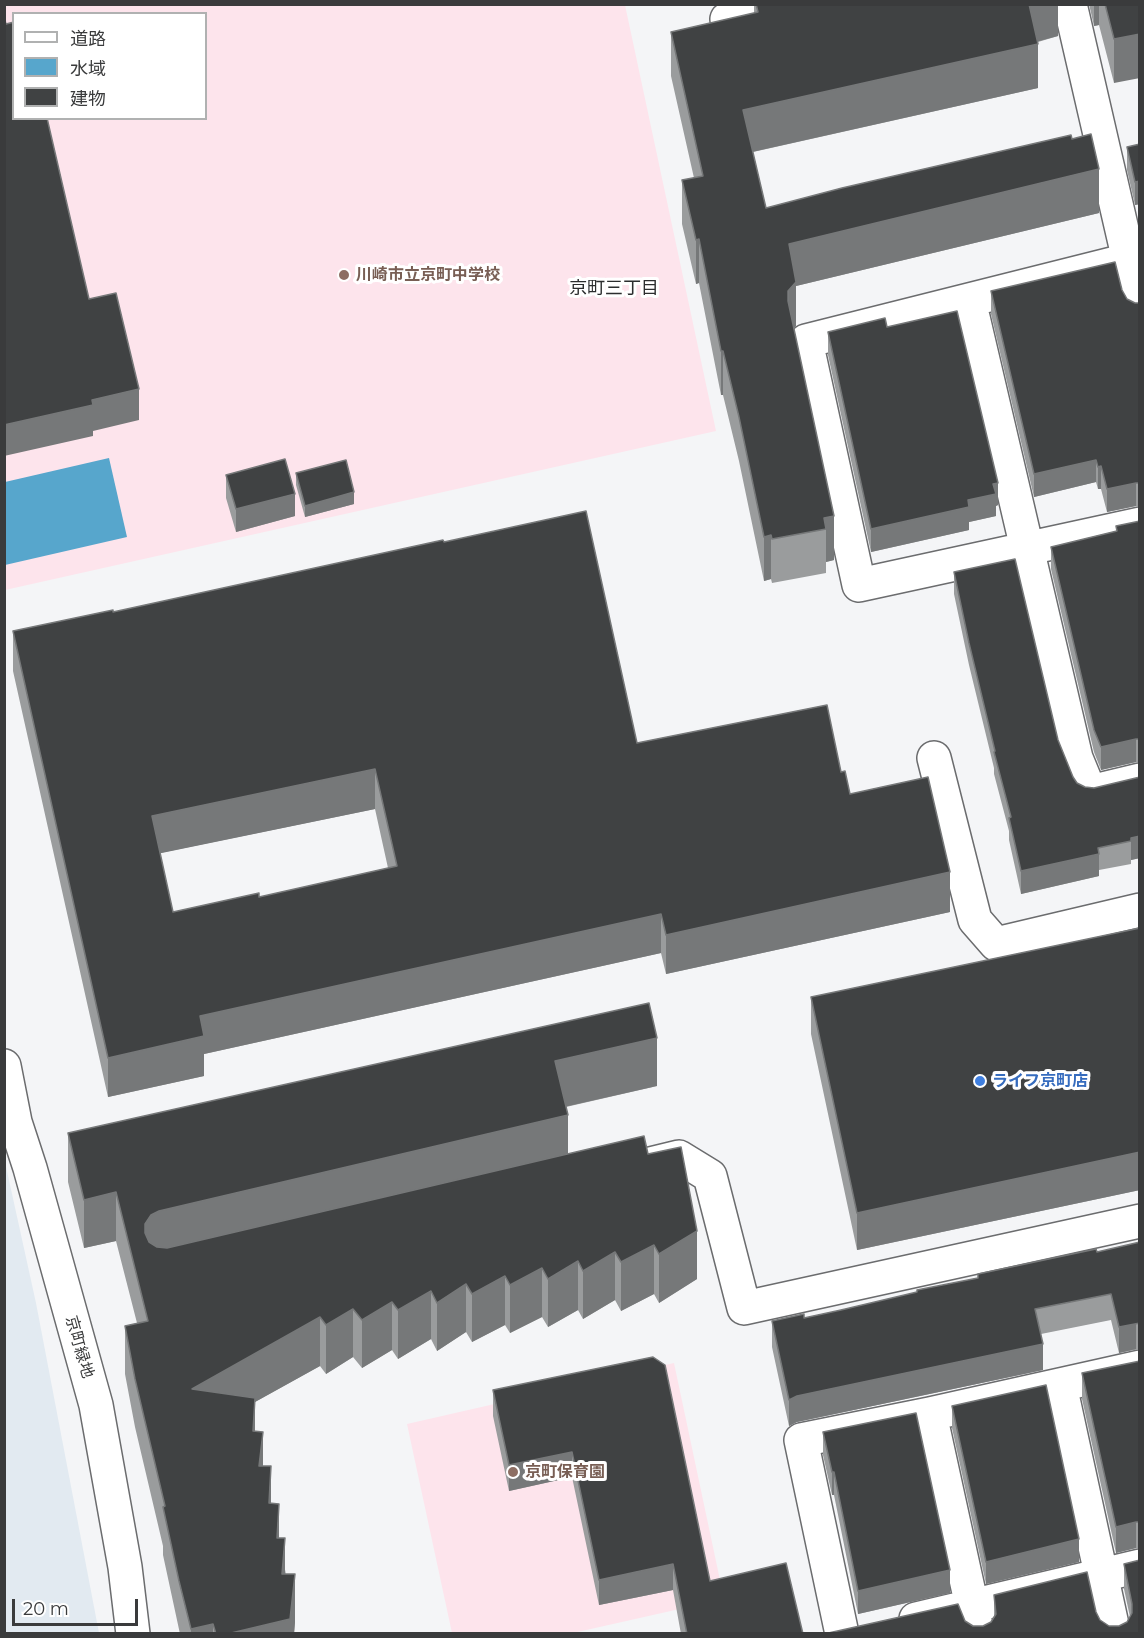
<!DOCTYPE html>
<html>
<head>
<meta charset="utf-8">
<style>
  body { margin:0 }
  #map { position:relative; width:1144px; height:1638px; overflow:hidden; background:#f4f5f7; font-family:Montserrat,"Noto Sans JP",sans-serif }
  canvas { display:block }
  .frame { position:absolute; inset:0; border:6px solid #3a3b3c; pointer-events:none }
  .legend { position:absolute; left:12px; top:12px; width:195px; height:108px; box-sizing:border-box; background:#fff; border:2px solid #b0b1b1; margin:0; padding:8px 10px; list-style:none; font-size:18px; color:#3a3b3c }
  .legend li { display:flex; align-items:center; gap:12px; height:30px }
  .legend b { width:30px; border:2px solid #b0b1b1 }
  .scale { position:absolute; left:12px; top:1599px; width:126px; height:27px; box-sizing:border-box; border:3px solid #3a3b3c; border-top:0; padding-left:8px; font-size:18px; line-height:21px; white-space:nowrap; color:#3a3b3c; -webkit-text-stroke:4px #fff; paint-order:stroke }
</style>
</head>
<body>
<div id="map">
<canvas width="1144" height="1638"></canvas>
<div class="frame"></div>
<ul class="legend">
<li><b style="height:8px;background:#fff"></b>道路</li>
<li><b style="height:16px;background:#57a6cc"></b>水域</li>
<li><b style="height:16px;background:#404243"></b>建物</li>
</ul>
<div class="scale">20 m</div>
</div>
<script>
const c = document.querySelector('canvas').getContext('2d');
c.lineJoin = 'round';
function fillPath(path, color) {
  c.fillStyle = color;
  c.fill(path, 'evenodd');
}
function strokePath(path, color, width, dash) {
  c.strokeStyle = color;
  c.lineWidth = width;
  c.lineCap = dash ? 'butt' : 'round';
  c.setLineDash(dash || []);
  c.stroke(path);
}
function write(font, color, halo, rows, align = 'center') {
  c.font = font + ' Montserrat,"Noto Sans JP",sans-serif';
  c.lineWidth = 6;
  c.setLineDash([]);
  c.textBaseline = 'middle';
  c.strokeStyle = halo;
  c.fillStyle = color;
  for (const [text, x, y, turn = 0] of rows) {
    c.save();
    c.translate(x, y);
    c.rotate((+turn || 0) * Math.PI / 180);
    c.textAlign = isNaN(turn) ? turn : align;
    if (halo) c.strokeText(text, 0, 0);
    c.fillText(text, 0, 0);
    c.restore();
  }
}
fillPath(new Path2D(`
  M 5,1162 L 36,1303 L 99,1633 L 5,1633 Z`), '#e2eaf1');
fillPath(new Path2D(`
  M 4,5 L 625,5 L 716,431 L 5,590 ZM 14,14 L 206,14 L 206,118 L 14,118 Z
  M 674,1363 L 724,1599 L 573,1633 L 452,1633 L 407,1424 Z`), '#fde4ec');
fillPath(new Path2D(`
  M 109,458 L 127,537 L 5,565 L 5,482 Z`), '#57a6cc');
const minor = new Path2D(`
  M 1070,4 L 1140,308
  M 727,19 L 798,4
  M 1140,257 L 806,341 L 859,585 L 1140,524
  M 969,300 L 1076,758 L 1090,792 L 1140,780
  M 934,758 L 975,920 L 996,944 L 1140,910
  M 4,1066 L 15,1122 L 30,1168 L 96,1405 L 125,1567 L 133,1634
  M 642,1166 L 679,1157 L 710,1176 L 744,1308 L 1140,1221
  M 1060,1385 L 1114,1634
  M 930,1414 L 978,1634
  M 916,1619 L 1140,1566
  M 842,1634 L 801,1440 L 930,1414 L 1140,1367`);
strokePath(minor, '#6b6c6e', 36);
strokePath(minor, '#fff', 33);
fillPath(new Path2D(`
  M 754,4 L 1058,4 L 1058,36 L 1038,42 L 1038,88 L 753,152 L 766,208 L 1099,213 L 796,286 L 796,326 L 794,328 L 834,560 L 826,562 L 826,573 L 772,583 L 771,579 L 764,581 L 739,461 L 723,395 L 721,395 L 699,283 L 696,284 L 682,224 L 682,180 L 694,178 L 671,76 L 671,32 L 754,13 Z
  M 1089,4 L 1140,4 L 1114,83 L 1099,25 L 1094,26 Z
  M 1140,144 L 1140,204 L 1135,205 L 1127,170 L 1127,147 Z
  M 1122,290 L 1127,299 L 1135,303 L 1140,303 L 1140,506 L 1136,506 L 1107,512 L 1101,489 L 1098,489 L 1096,482 L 1034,497 L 991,314 L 991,291 Z
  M 887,327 L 998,505 L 996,506 L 996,516 L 969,522 L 969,530 L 871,552 L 828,355 L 828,332 Z
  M 296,473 L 354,504 L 305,517 L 296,485 Z
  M 226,475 L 295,516 L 236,532 L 226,498 Z
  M 1140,521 L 1140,762 L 1136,762 L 1101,770 L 1094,752 L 1051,569 L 1051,547 L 1116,531 L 1116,526 Z
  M 444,542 L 637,743 L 841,772 L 850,794 L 950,912 L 666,974 L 661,953 L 204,1054 L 204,1076 L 108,1097 L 13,671 L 13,631 L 113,612 ZM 375,809 L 388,868 L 259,897 L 173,912 L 160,853 Z
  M 954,572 L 1058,740 L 1073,777 L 1077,783 L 1085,787 L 1094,788 L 1140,777 L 1140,858 L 1131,860 L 1131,864 L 1099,870 L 1099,876 L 1021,894 L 1009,840 L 1009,831 L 994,774 L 994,768 L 969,665 L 954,594 Z
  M 1140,928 L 1140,1190 L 857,1250 L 811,1034 L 811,997 Z
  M 657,1086 L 566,1107 L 568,1154 L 648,1154 L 697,1279 L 659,1303 L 654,1294 L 621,1311 L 615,1300 L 583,1319 L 578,1310 L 548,1327 L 542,1317 L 510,1333 L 505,1325 L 472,1342 L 466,1332 L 437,1351 L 431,1339 L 398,1359 L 392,1350 L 362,1368 L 353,1357 L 326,1374 L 320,1366 L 255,1402 L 255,1432 L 279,1538 L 295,1622 L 294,1634 L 180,1634 L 163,1555 L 163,1546 L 135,1427 L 125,1374 L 125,1326 L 137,1323 L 116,1241 L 84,1248 L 68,1182 L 68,1133 Z
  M 1140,1242 L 1140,1349 L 1119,1353 L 1111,1320 L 1041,1334 L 1043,1370 L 797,1422 L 789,1426 L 772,1347 L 772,1321 L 804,1318 L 841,1310 L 978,1278 L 978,1274 L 1097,1252 Z
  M 653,1357 L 710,1581 L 803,1634 L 681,1634 L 673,1590 L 599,1605 L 572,1477 L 509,1491 L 493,1416 L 493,1390 Z
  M 1140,1361 L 1140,1548 L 1136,1548 L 1116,1553 L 1082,1399 L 1082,1373 Z
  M 952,1406 L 1079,1562 L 986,1584 L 952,1428 Z
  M 823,1432 L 950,1593 L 858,1614 L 834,1495 L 832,1495 L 823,1455 Z
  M 1124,1564 L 1140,1634 L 824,1634 L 965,1621 L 973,1626 L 983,1626 L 991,1622 L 994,1616 L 994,1595 L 1096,1612 L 1100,1620 L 1109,1626 L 1119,1626 L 1127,1622 L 1130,1617 L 1124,1589 Z`), '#9a9c9d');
fillPath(new Path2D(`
  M 1028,4 L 1058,4 L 1058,36 L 1028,44 Z
  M 1094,4 L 1099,4 L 1099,25 L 1094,26 Z
  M 1140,4 L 1140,78 L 1114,83 L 1114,39 Z
  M 1038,44 L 1038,88 L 743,154 L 743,110 Z
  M 1099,169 L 1099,213 L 796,286 L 796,326 L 788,335 L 788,345 L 789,244 Z
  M 1140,181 L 1140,204 L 1135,205 L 1135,182 Z
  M 699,239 L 699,283 L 696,284 L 696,240 Z
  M 721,351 L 723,351 L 723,395 L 721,395 Z
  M 139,389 L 139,420 L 93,431 L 93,436 L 4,456 L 4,425 L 92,400 Z
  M 1096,460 L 1096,482 L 1034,497 L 1034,474 Z
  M 1101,466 L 1101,489 L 1098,489 L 1098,467 Z
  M 998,483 L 998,505 L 996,506 L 996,516 L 969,522 L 969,530 L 871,552 L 871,529 L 968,500 L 993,484 Z
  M 1136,483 L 1136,506 L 1107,512 L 1107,489 Z
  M 354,492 L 354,504 L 305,517 L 305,506 Z
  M 295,494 L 295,516 L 236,532 L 236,509 Z
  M 834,516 L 834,560 L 826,562 L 826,529 L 824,518 Z
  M 771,535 L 771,579 L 764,581 L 764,537 Z
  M 1136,739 L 1136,762 L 1101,770 L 1101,747 Z
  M 375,769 L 375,809 L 152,855 L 152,816 Z
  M 1140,836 L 1140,858 L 1131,860 L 1131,838 Z
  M 1099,854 L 1099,876 L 1021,894 L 1021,871 Z
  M 950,872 L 950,912 L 666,974 L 666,935 Z
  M 661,914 L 661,953 L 204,1054 L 204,1076 L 108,1097 L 108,1058 L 200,1016 Z
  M 657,1038 L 657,1086 L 555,1109 L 555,1061 Z
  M 568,1115 L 568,1164 L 151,1264 L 145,1233 L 145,1224 L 151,1215 L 159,1211 Z
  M 1140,1152 L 1140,1190 L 857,1250 L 857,1213 Z
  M 116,1192 L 116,1241 L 84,1248 L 84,1200 Z
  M 697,1231 L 697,1279 L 659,1303 L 659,1254 Z
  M 654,1245 L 654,1294 L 621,1311 L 621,1262 Z
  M 615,1252 L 615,1300 L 583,1319 L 583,1271 Z
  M 578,1261 L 578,1310 L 548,1327 L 548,1279 Z
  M 542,1268 L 542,1317 L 510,1333 L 510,1285 Z
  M 505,1276 L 505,1325 L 472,1342 L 472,1294 Z
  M 466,1284 L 466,1332 L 437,1351 L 437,1303 Z
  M 431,1291 L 431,1339 L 398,1359 L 398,1310 Z
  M 392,1302 L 392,1350 L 362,1368 L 362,1320 Z
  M 353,1309 L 353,1357 L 326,1374 L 326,1325 Z
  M 320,1317 L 320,1366 L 255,1402 L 255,1447 L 192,1389 Z
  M 1136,1323 L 1136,1349 L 1119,1353 L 1119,1327 Z
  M 1043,1344 L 1043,1370 L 797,1422 L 789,1426 L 789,1400 L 797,1396 Z
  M 263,1432 L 263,1481 L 259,1466 Z
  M 572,1452 L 572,1477 L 509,1491 L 509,1465 Z
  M 271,1466 L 271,1515 L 269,1503 Z
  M 832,1472 L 834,1472 L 834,1495 L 832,1495 Z
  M 279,1504 L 279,1552 L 277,1538 Z
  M 1136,1522 L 1136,1548 L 1116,1553 L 1116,1527 Z
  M 285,1538 L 285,1586 L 295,1574 L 295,1622 L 294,1634 L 227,1634 L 282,1574 Z
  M 1079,1539 L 1079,1562 L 986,1584 L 986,1562 Z
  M 673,1564 L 673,1590 L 599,1605 L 599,1580 Z
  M 950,1570 L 950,1593 L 858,1614 L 858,1591 Z
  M 213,1624 L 213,1634 L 191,1634 L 191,1629 Z`), '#767879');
const building = new Path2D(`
  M 756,4 L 1029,4 L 1038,44 L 743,110 L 766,208 L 842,188 L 1071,135 L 1072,139 L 1091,134 L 1099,169 L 789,244 L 796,282 L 788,291 L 788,301 L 834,516 L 824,518 L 826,529 L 772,539 L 771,535 L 764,537 L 739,417 L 723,351 L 721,351 L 699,239 L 696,240 L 682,180 L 703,176 L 671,32 L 758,12 Z
  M 1105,4 L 1139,4 L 1140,34 L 1114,39 Z
  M 4,17 L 6,24 L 14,22 L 14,118 L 47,118 L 89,299 L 116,293 L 139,389 L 92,400 L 93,405 L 4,425 Z
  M 1140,144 L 1140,181 L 1135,182 L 1127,147 Z
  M 1115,262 L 1122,290 L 1127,299 L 1135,303 L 1140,303 L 1140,483 L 1136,483 L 1107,489 L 1101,466 L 1098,467 L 1096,460 L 1034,474 L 991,291 Z
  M 957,311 L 998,483 L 993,484 L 996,494 L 968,500 L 969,507 L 871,529 L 828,332 L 885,318 L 887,327 Z
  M 285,459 L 295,494 L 236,509 L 226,475 Z
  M 346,460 L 354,492 L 305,506 L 296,473 Z
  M 586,511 L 637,743 L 827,705 L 841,772 L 845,771 L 850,794 L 928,777 L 950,872 L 666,935 L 661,914 L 200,1016 L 204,1036 L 108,1058 L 13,631 L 113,610 L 113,612 L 443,540 L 444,542 ZM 375,769 L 397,866 L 259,897 L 259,893 L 173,912 L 152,816 Z
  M 1140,521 L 1140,739 L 1136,739 L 1101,747 L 1094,730 L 1051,547 L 1117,531 L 1116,526 Z
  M 1015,559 L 1058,740 L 1073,777 L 1077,783 L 1085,787 L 1094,788 L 1140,777 L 1140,836 L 1131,838 L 1131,841 L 1098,848 L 1099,854 L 1021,871 L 1009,818 L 1011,817 L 994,752 L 995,751 L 969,643 L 954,572 Z
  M 1140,928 L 1140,1152 L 857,1213 L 811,997 Z
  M 649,1003 L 657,1038 L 555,1061 L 568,1115 L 159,1211 L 151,1215 L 145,1224 L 145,1233 L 149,1242 L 157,1247 L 167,1248 L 644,1136 L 648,1154 L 681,1147 L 697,1231 L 659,1254 L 654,1245 L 621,1262 L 615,1252 L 583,1271 L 578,1261 L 548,1279 L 542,1268 L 510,1285 L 505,1276 L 472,1294 L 466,1284 L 437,1303 L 431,1291 L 398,1310 L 392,1302 L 362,1320 L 353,1309 L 326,1325 L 320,1317 L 192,1389 L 255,1398 L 253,1431 L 263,1432 L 259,1466 L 271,1466 L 269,1503 L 279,1504 L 277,1538 L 285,1538 L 282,1574 L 295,1574 L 290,1619 L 227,1634 L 216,1634 L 213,1624 L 191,1629 L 179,1581 L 163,1507 L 165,1506 L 135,1379 L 125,1326 L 148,1321 L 116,1192 L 84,1200 L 68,1133 Z
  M 1140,1242 L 1140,1323 L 1119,1327 L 1111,1294 L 1035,1309 L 1043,1344 L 797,1396 L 789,1400 L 772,1321 L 804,1314 L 804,1318 L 841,1310 L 917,1292 L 917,1290 L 978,1278 L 978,1274 L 1096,1249 L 1097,1252 Z
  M 653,1357 L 665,1365 L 710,1581 L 786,1563 L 803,1634 L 687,1634 L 673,1564 L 599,1580 L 572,1452 L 509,1465 L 493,1390 Z
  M 1140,1361 L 1140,1522 L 1136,1522 L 1116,1527 L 1082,1373 Z
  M 1046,1385 L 1079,1539 L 986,1562 L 952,1406 Z
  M 916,1413 L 950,1570 L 858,1591 L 834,1472 L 832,1472 L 823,1432 Z
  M 1140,1560 L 1140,1634 L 824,1634 L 958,1604 L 965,1621 L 973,1626 L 983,1626 L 991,1622 L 996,1614 L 994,1595 L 1087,1572 L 1096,1612 L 1100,1620 L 1109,1626 L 1119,1626 L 1127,1622 L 1132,1613 L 1132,1604 L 1124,1564 Z`);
fillPath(building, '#404243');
strokePath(building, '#767879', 1.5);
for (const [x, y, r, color] of [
  [344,275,6,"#8d6e63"],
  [980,1081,6,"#3f7fe0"],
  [513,1472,6,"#8d6e63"]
]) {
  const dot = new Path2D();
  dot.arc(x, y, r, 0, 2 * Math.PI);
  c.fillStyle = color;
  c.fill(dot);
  strokePath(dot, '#fff', 2);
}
write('bold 16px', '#785e54', '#fff', [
  ["川崎市立京町中学校",356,275],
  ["京町保育園",525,1472]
], 'left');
write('bold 16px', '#366cbe', '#fff', [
  ["ライフ京町店",992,1081]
], 'left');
write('16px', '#3a3b3c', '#fff', [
  ["京町緑地",79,1347,74]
]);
write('18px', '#2b2d2e', '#fff', [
  ["京町三丁目",614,289]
]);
</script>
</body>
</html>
